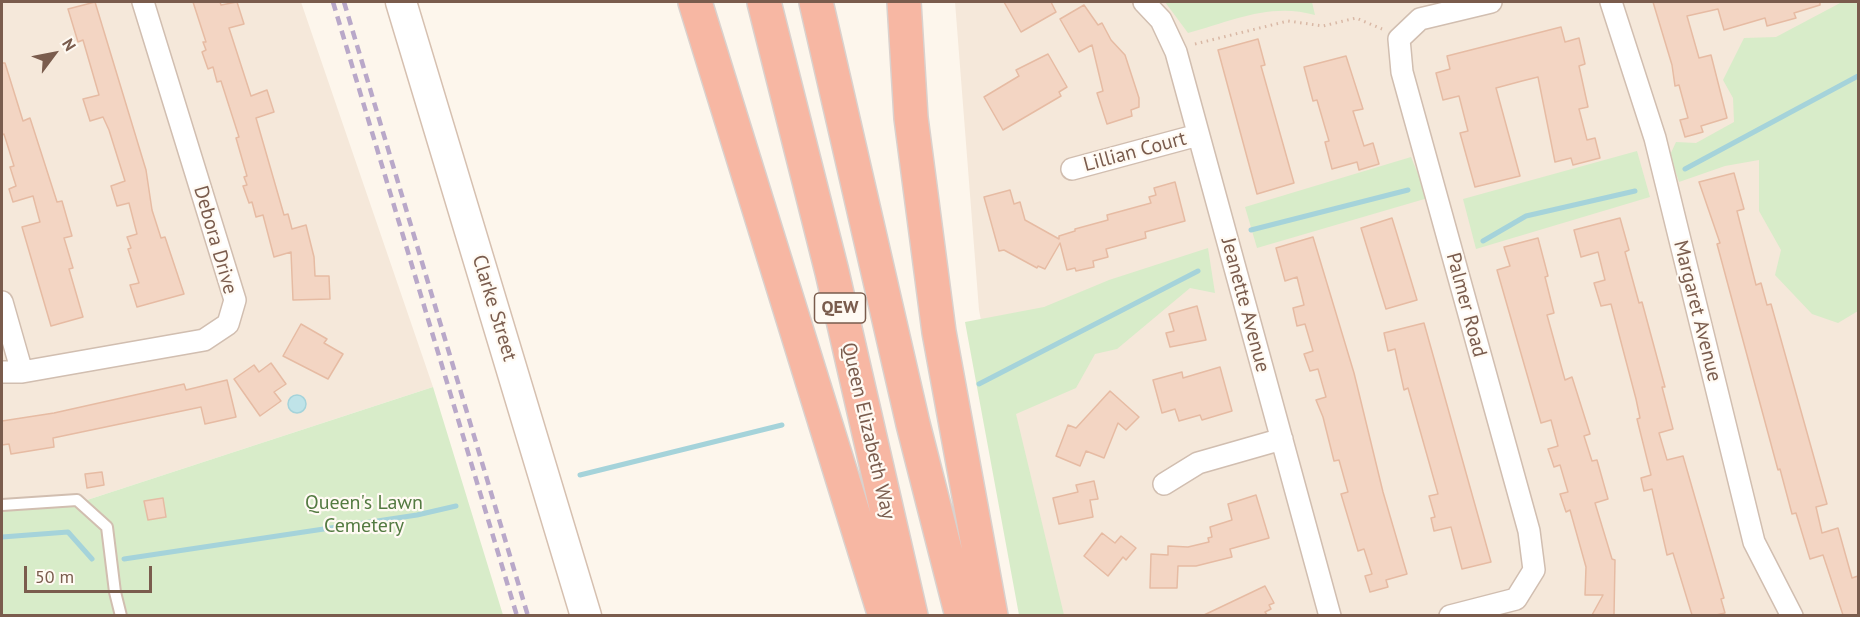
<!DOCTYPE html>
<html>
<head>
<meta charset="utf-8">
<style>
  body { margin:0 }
  #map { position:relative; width:1860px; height:617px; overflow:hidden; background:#fdf6ec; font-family:"PT Sans",sans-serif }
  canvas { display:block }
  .frame { position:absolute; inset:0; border:3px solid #7a5c4d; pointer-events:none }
  .north { position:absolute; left:24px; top:24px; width:60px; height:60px; -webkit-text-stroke:4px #fffaf3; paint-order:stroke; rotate:58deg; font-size:16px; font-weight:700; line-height:24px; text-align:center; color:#7a5c4d }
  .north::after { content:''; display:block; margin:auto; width:21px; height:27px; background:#7a5c4d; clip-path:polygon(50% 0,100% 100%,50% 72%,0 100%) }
  .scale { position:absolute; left:24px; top:566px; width:128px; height:27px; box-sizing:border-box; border:3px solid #7a5c4d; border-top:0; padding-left:8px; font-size:18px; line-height:21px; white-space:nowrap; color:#7a5c4d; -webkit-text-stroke:4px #fffaf3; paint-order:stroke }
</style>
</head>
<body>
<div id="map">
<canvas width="1860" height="617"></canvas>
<div class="frame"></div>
<div class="north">N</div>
<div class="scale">50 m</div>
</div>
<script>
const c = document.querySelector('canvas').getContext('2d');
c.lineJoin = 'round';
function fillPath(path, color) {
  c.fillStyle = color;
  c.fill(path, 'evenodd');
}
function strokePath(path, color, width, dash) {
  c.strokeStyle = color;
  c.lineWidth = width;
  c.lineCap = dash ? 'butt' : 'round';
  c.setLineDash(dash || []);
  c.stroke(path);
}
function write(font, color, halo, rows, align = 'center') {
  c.font = font + ' "PT Sans",sans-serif';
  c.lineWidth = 4.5;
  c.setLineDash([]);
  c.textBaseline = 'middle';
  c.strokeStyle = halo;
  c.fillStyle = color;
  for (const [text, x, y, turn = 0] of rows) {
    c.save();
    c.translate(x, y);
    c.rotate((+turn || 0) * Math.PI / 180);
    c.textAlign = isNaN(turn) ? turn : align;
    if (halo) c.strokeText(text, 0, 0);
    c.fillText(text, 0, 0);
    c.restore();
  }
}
fillPath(new Path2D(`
  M 2,2 L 301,2 L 433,387 L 84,501 L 2,505 Z
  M 955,2 L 1858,2 L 1858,615 L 1037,615 L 979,310 Z`), '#f5e8da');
fillPath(new Path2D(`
  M 1165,2 L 1312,2 L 1315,15 C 1271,2 1231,21 1188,33 Z
  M 1842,2 L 1858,2 L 1858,311 L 1838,323 L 1812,314 L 1775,275 L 1781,250 L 1759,211 L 1759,160 L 1725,166 L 1679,182 L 1670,155 L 1676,142 L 1696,143 L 1734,122 L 1733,98 L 1723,80 L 1744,38 L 1776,37 Z
  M 1637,151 L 1650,197 L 1476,249 L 1463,199 Z
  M 1411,157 L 1428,198 L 1257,248 L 1245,207 Z
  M 1208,248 L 1215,293 L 1190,288 L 1117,349 L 1095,354 L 1076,388 L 1016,414 L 1064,615 L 1019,615 L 965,322 L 1044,307 L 1109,280 Z
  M 433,387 L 503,615 L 2,616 L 2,505 L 84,501 Z`), '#d8ecc9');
const water = new Path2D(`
  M288 404a9 9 0 1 1 18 0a9 9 0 1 1-18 0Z`);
fillPath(water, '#bfe3e8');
strokePath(water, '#a5d3da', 1.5);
strokePath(new Path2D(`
  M 1685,169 L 1858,76
  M 1251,230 L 1408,190
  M 1483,241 L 1526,216 L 1635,191
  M 979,384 L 1198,271
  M 580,475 L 782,425
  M 2,537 L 68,532 L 92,559
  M 124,559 L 417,515 L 456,506`), '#a5d3da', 5);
const building = new Path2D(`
  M 95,2 L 146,170 L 152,210 L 161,238 L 165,237 L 184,294 L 137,307 L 130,285 L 139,283 L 128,249 L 131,248 L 127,237 L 137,234 L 129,203 L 117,206 L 111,186 L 125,181 L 109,130 L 103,117 L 90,121 L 83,99 L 99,95 L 83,40 L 78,42 L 68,9 Z
  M 193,2 L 220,2 L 221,5 L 237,2 L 244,24 L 229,28 L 251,96 L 267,90 L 274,112 L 256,118 L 284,215 L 288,214 L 292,229 L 306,225 L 314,257 L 315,276 L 329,276 L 330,299 L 293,300 L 291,252 L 274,257 L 263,215 L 256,217 L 252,202 L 249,203 L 243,186 L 247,185 L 244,177 L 247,176 L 236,138 L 239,137 L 221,81 L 217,82 L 213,67 L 208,69 L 202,52 L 206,50 L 203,42 L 206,42 Z
  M 1004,2 L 1051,2 L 1056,12 L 1021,32 Z
  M 1653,2 L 1820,2 L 1820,5 L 1794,13 L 1796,18 L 1767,26 L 1765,18 L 1724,30 L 1718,9 L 1687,16 L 1699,58 L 1711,55 L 1727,118 L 1701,126 L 1703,132 L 1685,137 L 1680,120 L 1688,118 L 1679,85 L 1675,86 L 1672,65 Z
  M 1084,5 L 1098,25 L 1102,23 L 1111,40 L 1125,55 L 1139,98 L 1139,107 L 1131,110 L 1132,116 L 1107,124 L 1097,93 L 1103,91 L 1092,45 L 1079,52 L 1060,19 Z
  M 1561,27 L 1565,42 L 1579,38 L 1585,64 L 1579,66 L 1588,107 L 1579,109 L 1587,140 L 1595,138 L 1600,158 L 1573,165 L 1571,158 L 1555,162 L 1538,77 L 1522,81 L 1496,88 L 1520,176 L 1475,187 L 1460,133 L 1468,131 L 1459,96 L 1443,100 L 1436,73 L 1450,69 L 1447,56 Z
  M 1258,39 L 1265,65 L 1261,66 L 1294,183 L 1257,194 L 1218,50 Z
  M 1048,54 L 1067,87 L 1059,92 L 1061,96 L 1003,130 L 984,97 L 1019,76 L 1016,70 Z
  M 1346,56 L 1363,109 L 1353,111 L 1364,146 L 1373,143 L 1379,164 L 1359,170 L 1357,162 L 1332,169 L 1325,142 L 1329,141 L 1317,100 L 1313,101 L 1304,67 Z
  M 2,63 L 5,63 L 23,121 L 30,118 L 57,202 L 62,201 L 72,236 L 64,238 L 73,268 L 69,269 L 83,317 L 51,326 L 22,227 L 40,222 L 33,196 L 13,202 L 9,189 L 16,186 L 10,167 L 14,166 L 4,134 L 2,135 Z
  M 1734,173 L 1744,209 L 1737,211 L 1756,285 L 1761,283 L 1767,305 L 1771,304 L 1827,504 L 1816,507 L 1822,533 L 1838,528 L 1852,578 L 1858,576 L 1858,615 L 1843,615 L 1823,555 L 1810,559 L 1796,513 L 1792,514 L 1780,469 L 1778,470 L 1717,244 L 1720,243 L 1699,182 Z
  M 1175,182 L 1185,221 L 1145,232 L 1146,238 L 1106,249 L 1108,257 L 1093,261 L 1094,267 L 1076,271 L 1075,268 L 1067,270 L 1060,243 L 1045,269 L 1038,266 L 1037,268 L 1004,250 L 999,251 L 984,197 L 1010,190 L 1014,204 L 1020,202 L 1025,220 L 1059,239 L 1059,236 L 1075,231 L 1075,229 L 1108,220 L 1107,215 L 1151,203 L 1149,197 L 1156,195 L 1154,188 Z
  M 1392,218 L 1417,300 L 1386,309 L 1361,228 Z
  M 1620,218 L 1629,250 L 1625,252 L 1639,303 L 1642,302 L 1665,387 L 1662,387 L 1673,429 L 1659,433 L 1667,460 L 1683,456 L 1724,598 L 1721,599 L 1725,613 L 1716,615 L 1692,615 L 1673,553 L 1667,555 L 1652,489 L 1644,491 L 1641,478 L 1651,475 L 1637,419 L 1640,418 L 1636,399 L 1611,304 L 1601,306 L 1594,283 L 1605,280 L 1598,252 L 1581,257 L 1574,230 Z
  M 1313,237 L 1354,373 L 1383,492 L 1407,574 L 1386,580 L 1388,587 L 1370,592 L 1365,576 L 1372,574 L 1364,549 L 1358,551 L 1341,494 L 1348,492 L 1339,460 L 1334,461 L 1323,417 L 1316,400 L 1326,397 L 1318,369 L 1310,371 L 1304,354 L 1313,351 L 1305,324 L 1297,326 L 1293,308 L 1304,305 L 1297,277 L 1285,281 L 1276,248 Z
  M 1538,238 L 1548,276 L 1545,277 L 1554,313 L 1547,315 L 1565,380 L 1572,377 L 1590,434 L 1584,436 L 1592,461 L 1597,460 L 1608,499 L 1595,503 L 1612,559 L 1615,560 L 1614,615 L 1592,615 L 1603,595 L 1585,595 L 1586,567 L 1570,510 L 1566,512 L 1560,494 L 1568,492 L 1560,465 L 1554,467 L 1548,449 L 1558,446 L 1551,420 L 1541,423 L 1497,270 L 1510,266 L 1504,247 Z
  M 1197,306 L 1206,340 L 1170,347 L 1166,333 L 1174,331 L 1169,314 Z
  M 1424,323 L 1491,562 L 1462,569 L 1451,527 L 1434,531 L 1431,518 L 1435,517 L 1429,496 L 1438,494 L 1408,388 L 1404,390 L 1395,349 L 1388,351 L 1384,333 Z
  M 301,324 L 327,339 L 324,343 L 343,354 L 328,379 L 283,356 Z
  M 271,363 L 286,384 L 274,392 L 281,401 L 260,416 L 234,379 L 254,365 L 259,372 Z
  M 1220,367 L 1232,411 L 1202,420 L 1200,415 L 1179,421 L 1175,409 L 1162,413 L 1153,380 L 1182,372 L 1183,378 Z
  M 227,380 L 236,417 L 205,424 L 201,407 L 53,438 L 54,447 L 11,454 L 9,444 L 2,445 L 2,421 L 54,413 L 184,384 L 186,390 Z
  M 1110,391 L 1139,417 L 1126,430 L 1118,423 L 1104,458 L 1086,451 L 1080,466 L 1056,456 L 1068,425 L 1076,428 Z
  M 102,472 L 104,485 L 87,488 L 85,474 Z
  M 1094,481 L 1098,499 L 1090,500 L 1093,517 L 1059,524 L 1053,498 L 1078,492 L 1076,485 Z
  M 1256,495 L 1269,538 L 1230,549 L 1232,557 L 1196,566 L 1178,566 L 1177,588 L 1150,588 L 1151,554 L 1168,555 L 1168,546 L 1188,547 L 1209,542 L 1208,538 L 1212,537 L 1210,527 L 1232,520 L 1228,504 Z
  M 163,498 L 166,517 L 148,520 L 144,501 Z
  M 1102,533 L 1115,543 L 1121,536 L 1136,548 L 1126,560 L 1123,557 L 1108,576 L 1084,556 Z
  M 1265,586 L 1274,603 L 1269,605 L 1271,609 L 1265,612 L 1267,615 L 1204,615 Z`);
fillPath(building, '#f3d5c3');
strokePath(building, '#e6bba3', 1.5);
const lane = new Path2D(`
  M 2,505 L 77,500 L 107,527 L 115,592 L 121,616`);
const street = new Path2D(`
  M 1144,2 L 1161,20 L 1176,52 L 1330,616
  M 1611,2 L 1655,138 L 1754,542 L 1792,616
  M 1072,169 L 1198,135
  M 2,302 L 22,372
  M 2,372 L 22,372 L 204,340 L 228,324 L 235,300 L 143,2
  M 1164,484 L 1198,463 L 1282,439
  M 1450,616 L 1516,599 L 1534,570 L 1529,531 L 1402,72 L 1399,39 L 1420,19 L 1491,2`);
const secondary = new Path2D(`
  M 401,2 L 586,616`);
const highway = new Path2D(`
  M 695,2 L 885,616
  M 764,2 L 832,272 L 911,616
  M 816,2 L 913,424 L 962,616
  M 904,2 L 911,118 L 939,332 L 991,616`);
strokePath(lane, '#d1beb0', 14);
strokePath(street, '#d1beb0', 24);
strokePath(secondary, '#d6c0b0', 33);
strokePath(highway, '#dad1cd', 36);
strokePath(new Path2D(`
  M 1195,44 L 1288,21 L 1323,26 L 1356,18 L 1382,29`), '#d9b8a5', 3, [1.5, 4.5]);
strokePath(lane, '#fff', 10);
strokePath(street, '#fff', 21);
strokePath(secondary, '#fff', 30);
strokePath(highway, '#f7b7a3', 33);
strokePath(new Path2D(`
  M 333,2 L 517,616
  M 344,2 L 528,616`), '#b9a8c9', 4.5, [9, 6]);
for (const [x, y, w] of [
  [840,308,51]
]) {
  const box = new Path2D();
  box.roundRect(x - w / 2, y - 15, w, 30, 4.5);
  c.fillStyle = '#fffaf3';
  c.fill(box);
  strokePath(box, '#7a5c4d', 1.5);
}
write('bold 18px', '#7a5c4d', null, [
  ["QEW",840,308]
]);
write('20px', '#7a5c4d', '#fffaf3', [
  ["Lillian Court",1135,152,-15],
  ["Debora Drive",215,240,74],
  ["Jeanette Avenue",1245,305,75],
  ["Palmer Road",1466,305,75],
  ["Clarke Street",494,308,73],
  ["Margaret Avenue",1697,311,76],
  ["Queen Elizabeth Way",868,431,77]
]);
write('20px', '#537a41', '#fffaf3', [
  ["Queen's Lawn",364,503],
  ["Cemetery",364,526]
]);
</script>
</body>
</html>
